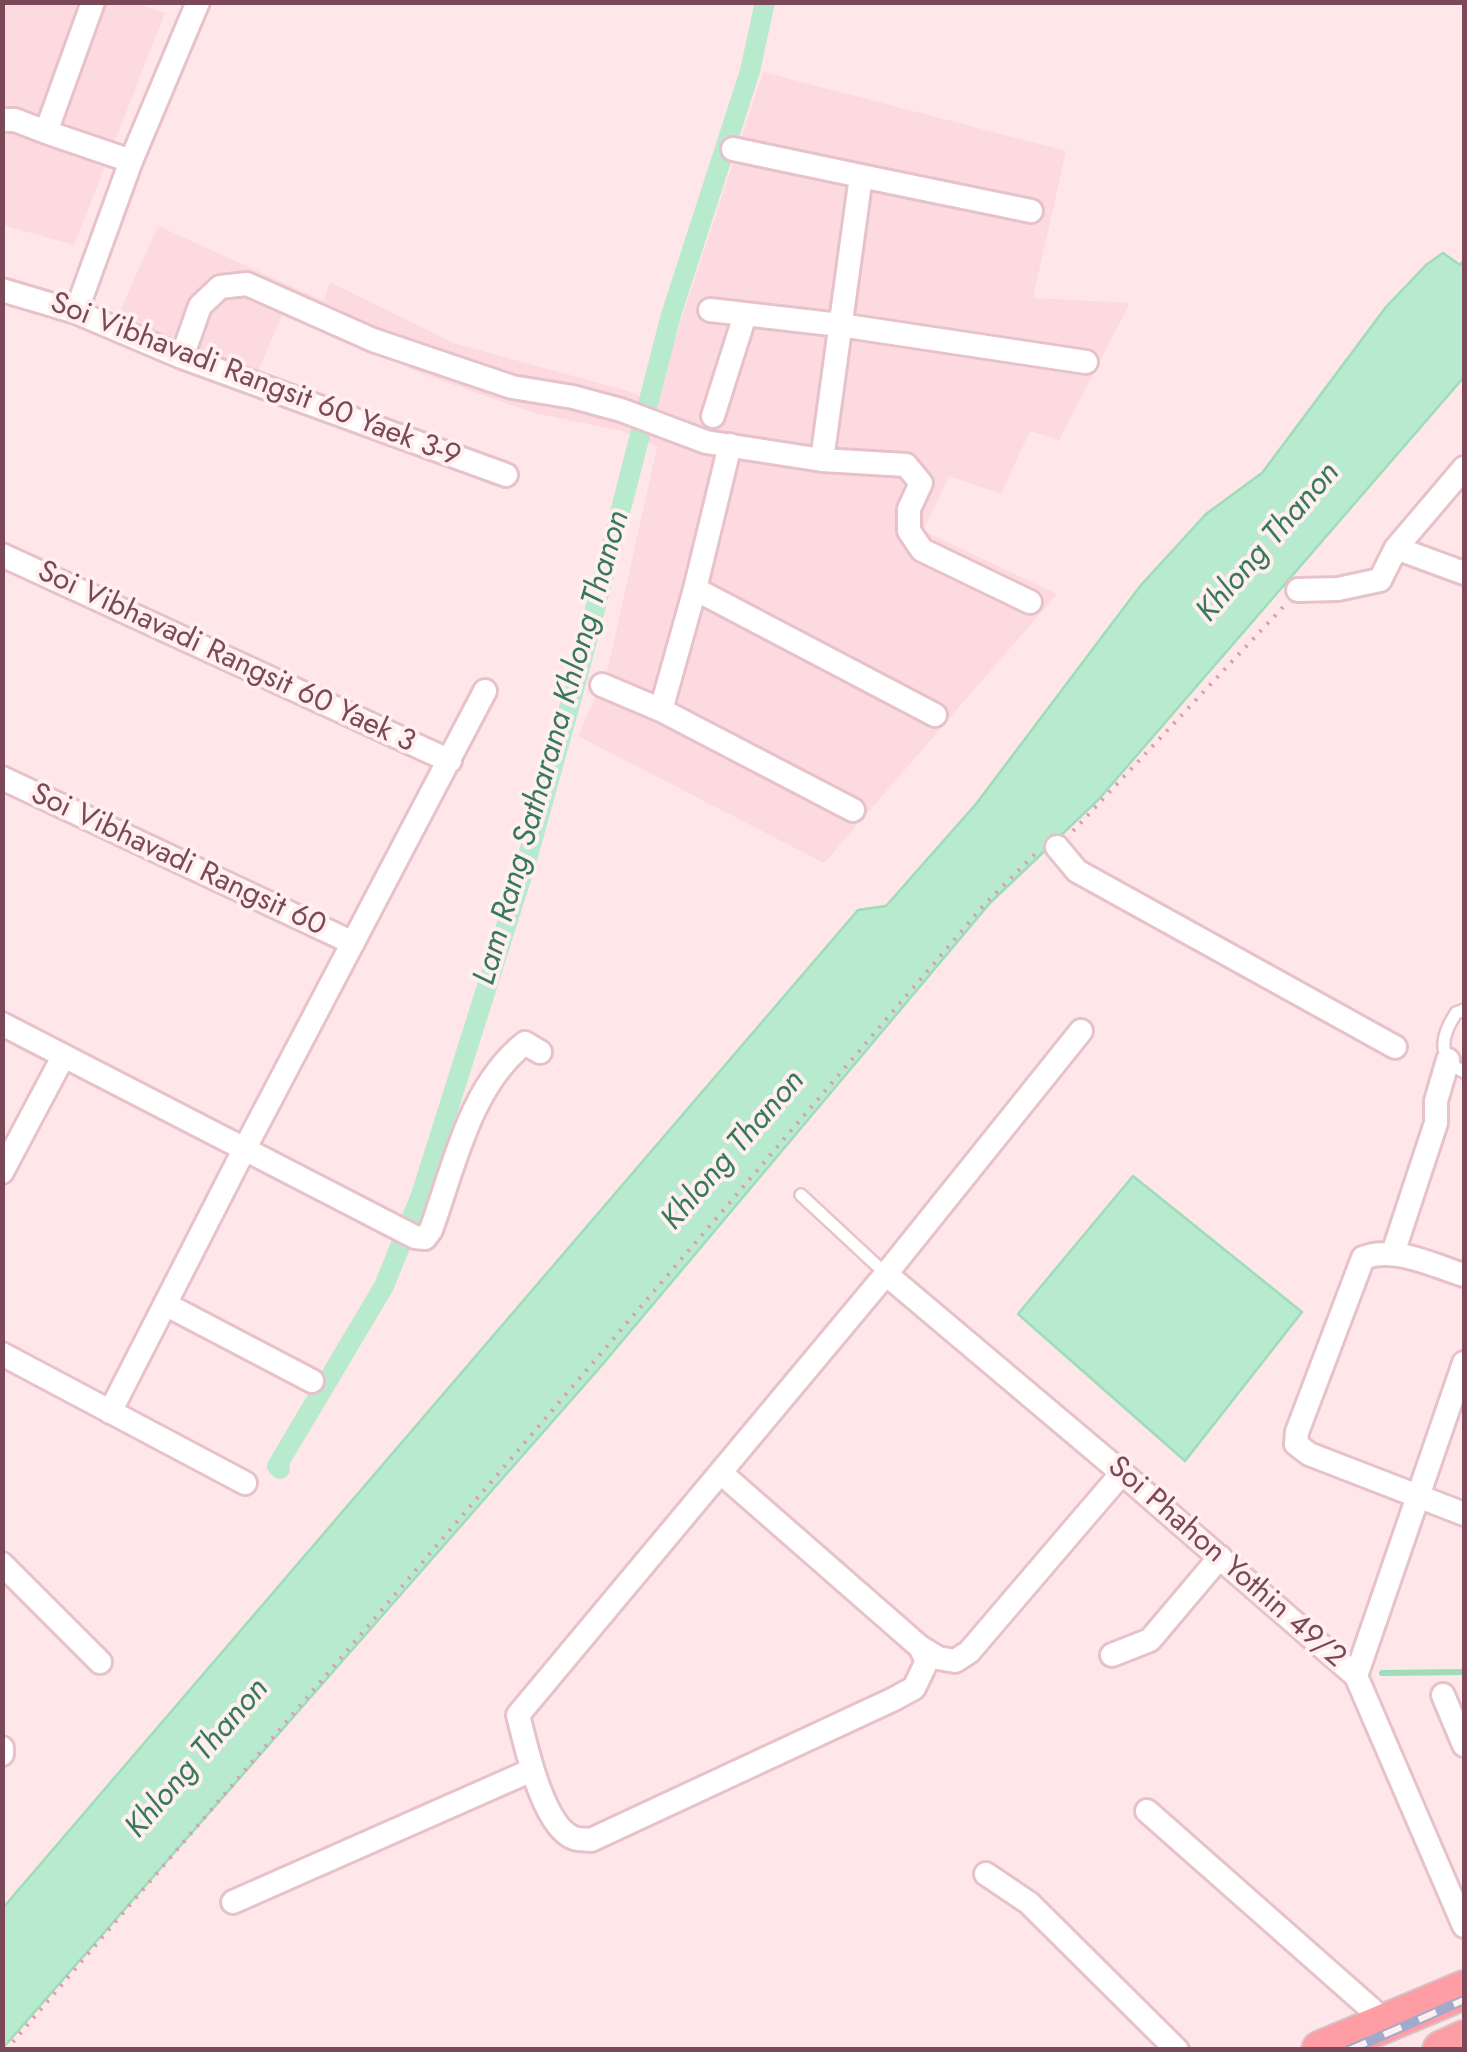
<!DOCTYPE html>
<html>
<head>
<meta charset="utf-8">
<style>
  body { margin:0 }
  #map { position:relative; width:1467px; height:2052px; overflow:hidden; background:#fee6e9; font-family:Jost,sans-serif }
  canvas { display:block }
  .frame { position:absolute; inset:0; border:5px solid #7b485a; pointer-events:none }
</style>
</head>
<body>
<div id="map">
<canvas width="1467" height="2052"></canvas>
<div class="frame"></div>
</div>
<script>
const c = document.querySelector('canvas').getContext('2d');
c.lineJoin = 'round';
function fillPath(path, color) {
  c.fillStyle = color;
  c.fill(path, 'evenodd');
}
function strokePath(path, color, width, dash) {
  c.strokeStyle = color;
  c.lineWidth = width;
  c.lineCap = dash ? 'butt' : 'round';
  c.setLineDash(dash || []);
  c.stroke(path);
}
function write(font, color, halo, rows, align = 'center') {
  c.font = font + ' Jost,sans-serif';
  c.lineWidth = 8;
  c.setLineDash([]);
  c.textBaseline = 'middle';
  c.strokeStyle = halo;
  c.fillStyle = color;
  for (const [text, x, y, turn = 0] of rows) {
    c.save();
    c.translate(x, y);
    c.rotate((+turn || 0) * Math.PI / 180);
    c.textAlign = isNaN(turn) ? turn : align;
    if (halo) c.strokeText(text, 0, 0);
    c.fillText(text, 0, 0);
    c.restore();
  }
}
fillPath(new Path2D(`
  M 2,3 L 135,3 L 165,13 L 74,245 L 3,225 Z
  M 763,72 L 1066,151 L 1033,298 L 1130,303 L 1059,440 L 1030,431 L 1001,494 L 949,476 L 923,531 L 1057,594 L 824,863 L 578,736 L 608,668 L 657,447 L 622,431 L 534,413 L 420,373 L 284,311 L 256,376 L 116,320 L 158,226 L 324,301 L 330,282 L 453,343 L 628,391 L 654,403 Z`), '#fcdadf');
const water = new Path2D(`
  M 1443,253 L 1460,265 L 1464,260 L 1464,377 L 1099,799 L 990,903 L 602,1365 L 2,2049 L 2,1909 L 858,910 L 886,906 L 976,804 L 1141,585 L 1206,514 L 1262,473 L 1386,307 L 1426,265 Z
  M 1133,1176 L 1302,1312 L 1185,1461 L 1018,1314 Z`);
fillPath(water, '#b8eace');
strokePath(water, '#9dddba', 2.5);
strokePath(new Path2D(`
  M 1382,1673 L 1464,1672`), '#9dddba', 6);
strokePath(new Path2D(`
  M 280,1469 L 277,1466 L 384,1286 L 421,1195 L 526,863 L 577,679 L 671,315 L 750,71 L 765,2`), '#b8eace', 20);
const service = new Path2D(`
  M 1464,1010 L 1456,1013 C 1441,1036 1436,1058 1464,1072
  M 801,1195 L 886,1274`);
const minor = new Path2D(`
  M 2,120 L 15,120 L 46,132 L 93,2
  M 46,132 L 131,161
  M 733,149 L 861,176 L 822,460
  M 861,176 L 1031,211
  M 2,290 L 76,312 L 182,357 L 506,475
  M 710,310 L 840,325 L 1086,362
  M 76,312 L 131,161 L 198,2
  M 182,357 L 200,306 L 220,287 L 247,284 L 373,340 L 512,387 L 573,397 L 621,410 L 706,442 L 822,460 L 906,465 L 921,483 L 909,509 L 909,531 L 922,550 L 1030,602
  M 713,416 L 745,315
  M 730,445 L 695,589 L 935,715
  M 1396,548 L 1464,573
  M 2,555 L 450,761
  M 1298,590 L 1338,589 L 1380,580 L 1396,548 L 1464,468
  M 602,685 L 661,710 L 853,810
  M 661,710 L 695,589
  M 2,778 L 353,943
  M 1057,847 L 1077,871 L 1395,1047
  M 2,1024 L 415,1237 L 425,1238 L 431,1230 C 454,1167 470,1086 525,1043 L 540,1052
  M 2,1172 L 63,1057
  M 1393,1253 L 1436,1123 L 1436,1101 L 1448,1060
  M 886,1274 L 1122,1473 L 1356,1676 L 1464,1926
  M 1464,1275 C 1434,1266 1394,1245 1363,1258 L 1297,1432 L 1296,1444 L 1309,1454 L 1464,1514
  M 165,1304 L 312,1381
  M 2,1354 L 245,1483
  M 110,1412 L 244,1150 L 485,691
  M 721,1473 L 920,1647 L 927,1661 L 914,1688 L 894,1699 L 591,1840 C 585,1839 579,1840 574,1838 C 543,1827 526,1746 518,1715 L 886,1274 L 1081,1031
  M 2,1564 L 100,1662
  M 920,1647 L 938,1658 L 955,1661 L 969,1652 L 1122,1473
  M 1112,1655 L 1150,1640 L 1220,1557
  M 1356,1676 L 1464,1363
  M 1443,1695 L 1464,1745
  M 2,1748 L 2,1754
  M 1147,1811 L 1386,2022
  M 986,1874 L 1029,1903 L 1177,2050
  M 233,1902 L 532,1770`);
const primary = new Path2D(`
  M 1321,2050 L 1464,1990
  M 1442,2050 L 1464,2040`);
strokePath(service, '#e7c2cb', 16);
strokePath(minor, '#e7c2cb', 28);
strokePath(primary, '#d5c4ca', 42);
strokePath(new Path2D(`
  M 1073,831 L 1285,605
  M 6,2050 L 983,906 L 1037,852`), '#dc9db2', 4, [2.5, 8]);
strokePath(service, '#fff', 11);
strokePath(minor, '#fff', 22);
strokePath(primary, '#ff9da5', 38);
const rail = new Path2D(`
  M 1349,2050 L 1464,2000`);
strokePath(rail, '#a2a9ca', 10);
strokePath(rail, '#ffeff0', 6, [19]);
write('30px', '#7b485a', '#ffeff0', [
  ["Soi Vibhavadi Rangsit 60 Yaek 3-9",255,381,21],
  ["Soi Vibhavadi Rangsit 60 Yaek 3",226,658,25],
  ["Soi Vibhavadi Rangsit 60",178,861,25],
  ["Soi Phahon Yothin 49/2",1226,1563,41]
]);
write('italic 32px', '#377a56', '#ffeff0', [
  ["Khlong Thanon",1269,543,-49],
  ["Lam Rang Satharana Khlong Thanon",553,748,-74],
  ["Khlong Thanon",734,1151,-49],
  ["Khlong Thanon",198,1759,-49]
]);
</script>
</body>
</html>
